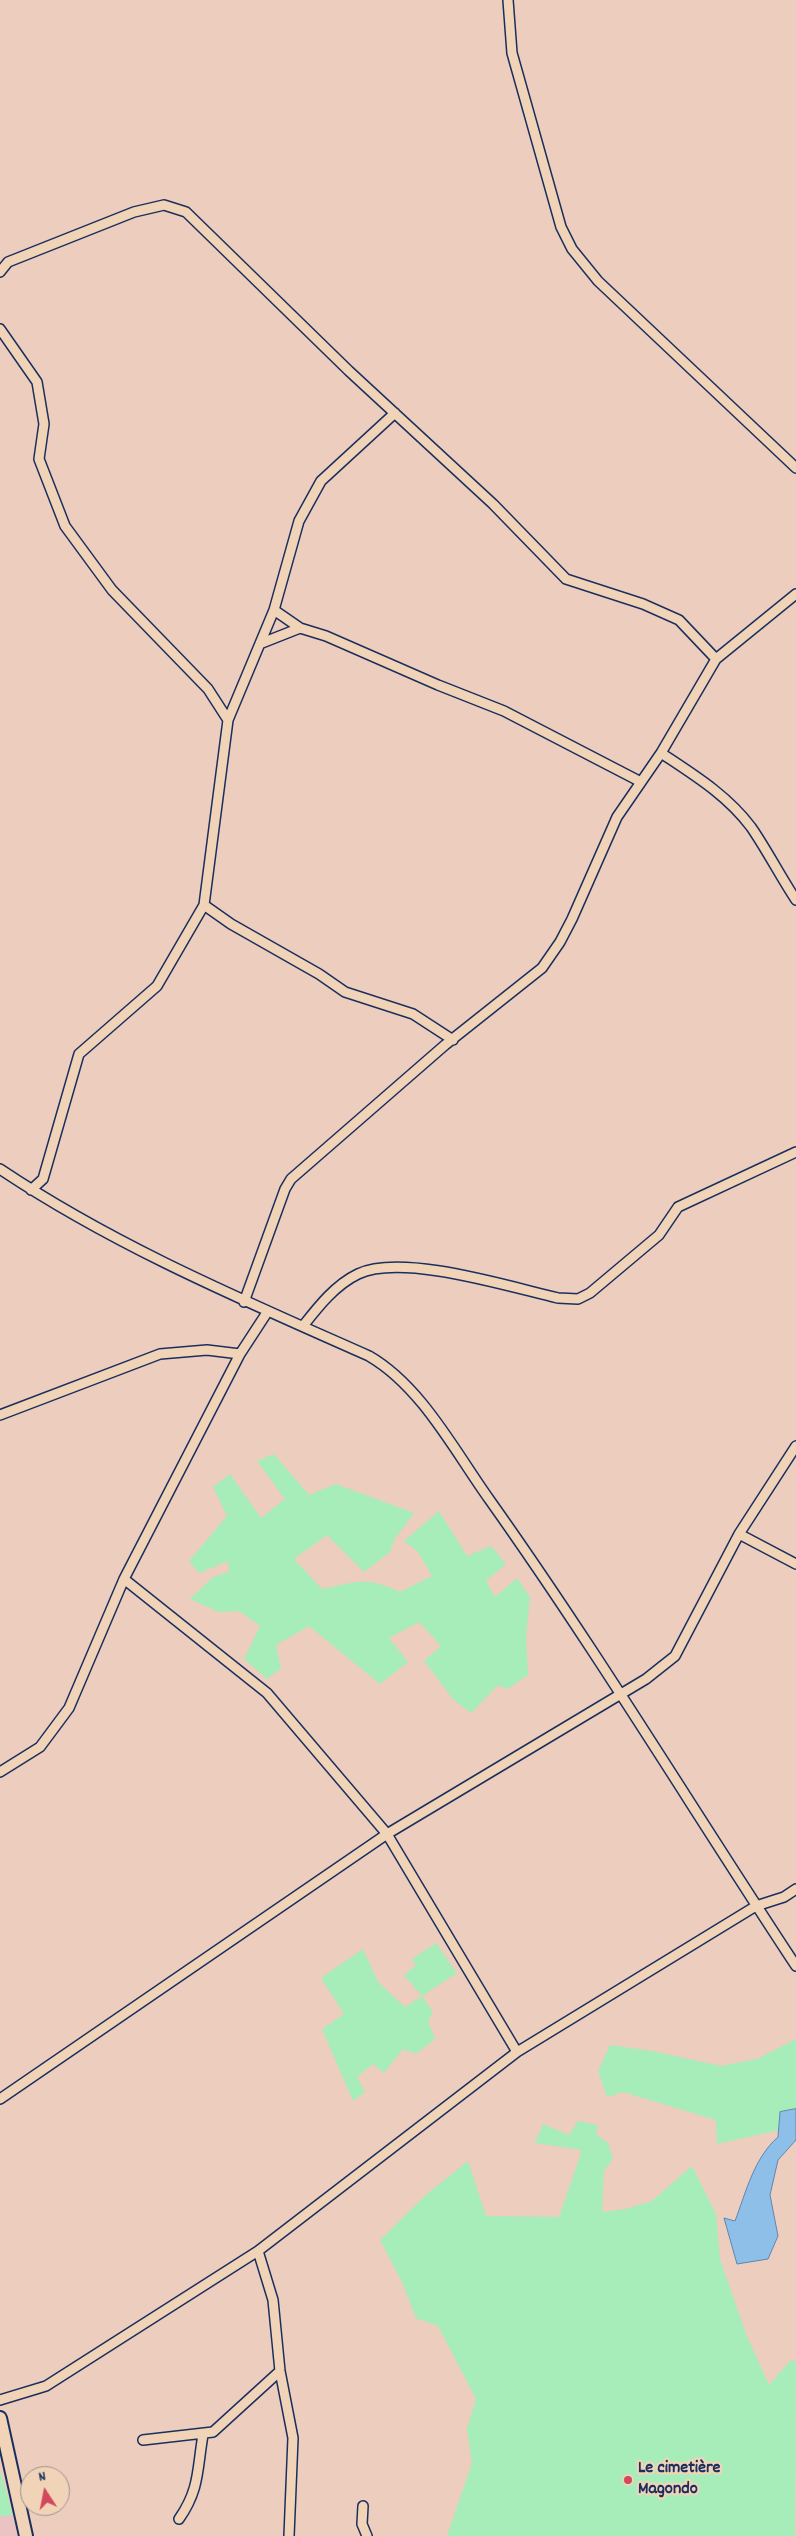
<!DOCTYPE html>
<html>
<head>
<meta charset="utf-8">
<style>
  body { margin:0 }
  #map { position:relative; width:796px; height:2536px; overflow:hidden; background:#edcdbd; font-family:Dekko,sans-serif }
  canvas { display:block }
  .north { position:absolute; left:20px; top:2466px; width:50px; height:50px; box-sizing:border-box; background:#f1d4b8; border:1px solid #9b9294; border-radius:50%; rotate:349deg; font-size:14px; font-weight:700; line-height:20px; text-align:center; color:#1b2f5e }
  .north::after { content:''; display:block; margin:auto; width:18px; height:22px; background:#d1495b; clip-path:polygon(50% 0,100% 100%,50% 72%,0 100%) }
</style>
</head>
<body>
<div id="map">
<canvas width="796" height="2536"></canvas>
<div class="north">N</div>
</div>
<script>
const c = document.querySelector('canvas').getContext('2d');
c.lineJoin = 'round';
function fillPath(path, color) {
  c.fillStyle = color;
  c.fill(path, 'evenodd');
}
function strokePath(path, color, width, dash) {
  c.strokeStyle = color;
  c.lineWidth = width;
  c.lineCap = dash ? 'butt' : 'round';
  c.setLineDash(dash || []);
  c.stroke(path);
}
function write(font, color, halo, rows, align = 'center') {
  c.font = font + ' Dekko,sans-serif';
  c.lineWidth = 4.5;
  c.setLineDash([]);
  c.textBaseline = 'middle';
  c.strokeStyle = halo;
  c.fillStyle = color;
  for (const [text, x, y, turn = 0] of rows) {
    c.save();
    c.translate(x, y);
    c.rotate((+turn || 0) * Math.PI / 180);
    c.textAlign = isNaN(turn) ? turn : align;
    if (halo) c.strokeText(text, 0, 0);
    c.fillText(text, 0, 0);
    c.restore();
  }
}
fillPath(new Path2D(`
  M 13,2515 L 17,2536 L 0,2536 L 0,2516 Z`), '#e9c4c3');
fillPath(new Path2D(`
  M 274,1454 L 309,1495 L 336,1484 L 414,1513 L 394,1540 L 390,1552 L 364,1572 L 327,1535 L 294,1559 L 322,1589 C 357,1582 366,1576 400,1592 L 432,1576 L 418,1552 L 404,1541 L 439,1511 L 467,1556 L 491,1546 L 506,1564 L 486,1581 L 495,1597 L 517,1578 L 530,1597 L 526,1636 L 528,1675 L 507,1689 L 498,1685 L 471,1713 L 454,1700 L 424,1661 L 441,1646 L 419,1622 L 389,1638 L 408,1662 L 380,1684 L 309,1626 L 276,1645 L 281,1668 L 267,1679 L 244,1659 L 260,1626 L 239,1611 L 219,1612 L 190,1599 L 213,1577 L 229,1572 L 228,1561 L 199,1573 L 189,1561 L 227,1516 L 213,1487 L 230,1474 L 261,1518 L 285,1499 L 257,1461 Z
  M 436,1943 L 457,1973 L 422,1996 L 433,2012 L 428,2021 L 435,2039 L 416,2054 L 403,2049 L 384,2073 L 373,2064 L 357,2077 L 365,2092 L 353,2101 L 322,2029 L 344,2014 L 321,1978 L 363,1949 L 378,1982 L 405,2007 L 422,1996 L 404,1975 L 416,1965 L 412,1959 Z
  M 796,2039 L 796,2109 L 780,2112 L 779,2130 L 717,2144 L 716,2120 L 623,2092 L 607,2097 L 598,2071 L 610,2045 L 652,2051 L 721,2066 L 757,2059 Z
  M 578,2121 L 598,2125 L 596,2134 L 608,2143 L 613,2159 L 604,2170 L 602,2212 L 626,2209 L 652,2201 L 692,2166 L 716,2214 L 720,2259 L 746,2334 L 769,2385 L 791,2360 L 796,2362 L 795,2536 L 447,2536 L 472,2463 L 467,2429 L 476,2399 L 438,2326 L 416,2318 L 402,2282 L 380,2240 L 427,2194 L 468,2161 L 486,2216 L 559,2217 L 582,2150 L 535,2143 L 543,2124 L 569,2135 Z
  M 0,2470 L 13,2515 L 0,2516 Z`), '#a6edba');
const water = new Path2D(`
  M 796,2109 L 796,2140 L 778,2160 L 770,2195 L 778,2236 L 768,2259 L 737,2264 L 724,2218 L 735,2221 C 746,2192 754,2158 778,2137 L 780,2112 Z`);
fillPath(water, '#8dbfe9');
strokePath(water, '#5f85b1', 1);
const street = new Path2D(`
  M 508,0 L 512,53 L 561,227 L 572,249 L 598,281 L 796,468
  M 0,272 L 8,262 L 134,212 L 164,205 L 186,212 L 349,371 L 493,504 L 566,579 L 643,604 L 679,620 L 716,659
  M 0,329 L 37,382 L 44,424 L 39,459 L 65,526 L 112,590 L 208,689 L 228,720 L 204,905 L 157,986 L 79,1054 L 43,1179 L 31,1190
  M 274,610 L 300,628 L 326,636 L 438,685 L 504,711 L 641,782
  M 262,643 L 300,628
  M 228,720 L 274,610 L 299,521 L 321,481 L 395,413
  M 661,753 C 694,775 727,795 751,827 C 767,850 780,876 796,900
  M 204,905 L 231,924 L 319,974 L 345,992 L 413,1014 L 453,1040
  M 0,1169 C 115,1246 243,1300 369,1356 C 421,1386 454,1450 489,1499 C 597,1651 693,1810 796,1966
  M 244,1302 L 285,1189 L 291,1179 L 445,1045 L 542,968 L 560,942 L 572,919 L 617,817 L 661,753 L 716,659 L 796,594
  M 303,1326 C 318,1307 335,1285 358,1274 C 402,1253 510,1287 558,1298 L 578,1299 L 590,1293 L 659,1235 L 678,1207 L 796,1152
  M 0,1415 L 160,1354 L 207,1350 L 240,1354
  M 739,1534 L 796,1564
  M 124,1579 L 267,1693 L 387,1834 L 517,2052
  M 0,1772 L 40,1747 L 69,1708 L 124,1579 L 240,1354 L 268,1311
  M 0,2099 L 387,1834 L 646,1679 L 675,1656 L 739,1534 L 796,1446
  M 258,2251 L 273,2300 L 280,2371 L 293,2438 L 289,2536
  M 0,2400 L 46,2386 L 258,2251 L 517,2052 L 756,1906 L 784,1897 L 796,1889
  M 143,2440 L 213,2432 L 280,2371
  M 363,2506 L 362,2524 L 367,2536
  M 179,2519 C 200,2489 197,2469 203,2435`);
const secondary = new Path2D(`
  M 0,2418 L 26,2536`);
strokePath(street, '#1b2f5e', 12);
strokePath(secondary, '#1b2f5e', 16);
strokePath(street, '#f1d4b8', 9);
strokePath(secondary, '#f1d4b8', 12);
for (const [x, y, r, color] of [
  [628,2480,5,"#d1495b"]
]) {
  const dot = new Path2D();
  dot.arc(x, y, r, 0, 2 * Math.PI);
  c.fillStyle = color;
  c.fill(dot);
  strokePath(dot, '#f1d4b8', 2);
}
write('bold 18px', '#1b2f5e', '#f1d4b8', [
  ["Le cimetière",638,2470],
  ["Magondo",638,2491]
], 'left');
</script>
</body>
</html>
